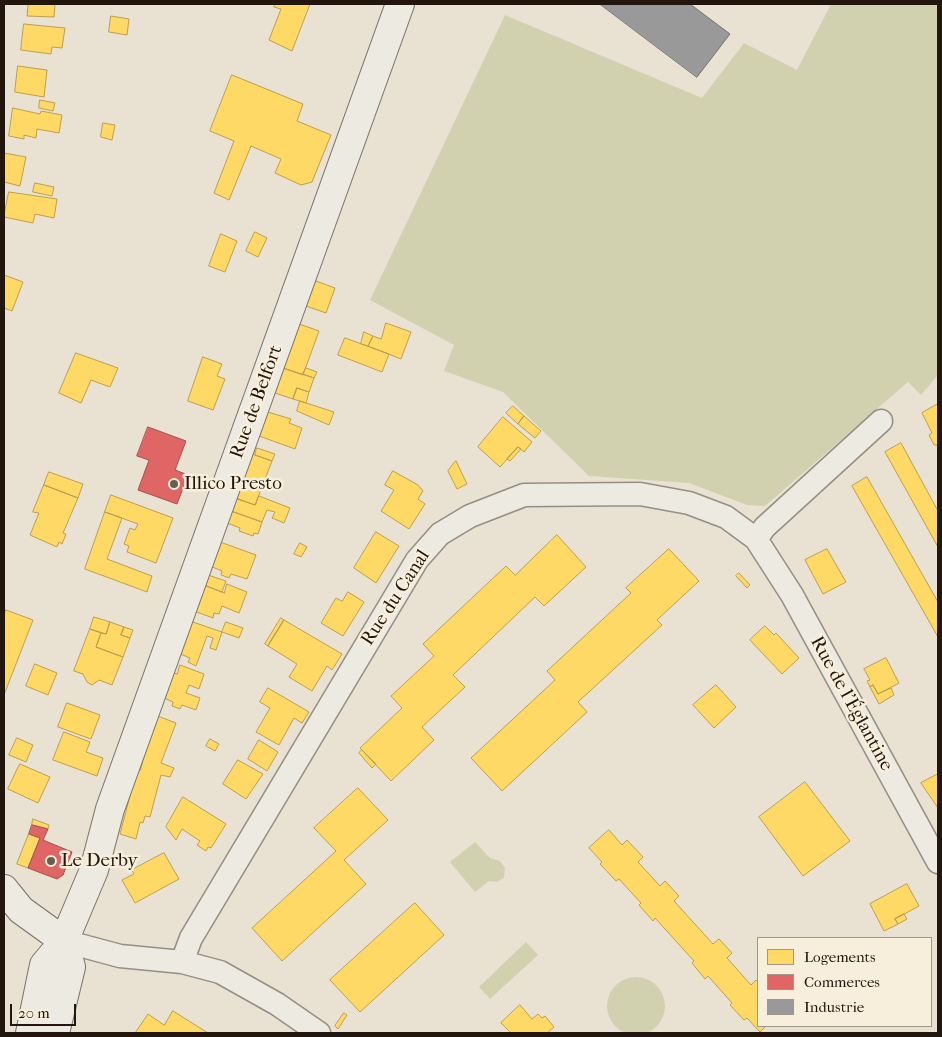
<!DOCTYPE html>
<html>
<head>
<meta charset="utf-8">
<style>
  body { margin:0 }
  #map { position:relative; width:942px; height:1037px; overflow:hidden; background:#e9e2d2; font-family:"IM FELL French Canon",serif }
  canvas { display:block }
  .frame { position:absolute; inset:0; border:5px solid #22160e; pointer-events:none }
  .legend { position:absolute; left:757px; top:937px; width:175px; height:90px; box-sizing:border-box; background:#f7efdb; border:1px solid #a29889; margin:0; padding:6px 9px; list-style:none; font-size:15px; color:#22160e }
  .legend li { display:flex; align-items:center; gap:10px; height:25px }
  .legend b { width:25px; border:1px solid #a29889 }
  .scale { position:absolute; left:10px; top:1004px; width:66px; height:22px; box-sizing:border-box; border:2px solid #22160e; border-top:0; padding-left:6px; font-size:15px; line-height:18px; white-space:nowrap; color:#22160e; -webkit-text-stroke:4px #f7efdb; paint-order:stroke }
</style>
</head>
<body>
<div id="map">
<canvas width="942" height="1037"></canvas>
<div class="frame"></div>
<ul class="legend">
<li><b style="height:14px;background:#ffd966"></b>Logements</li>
<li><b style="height:14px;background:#e06666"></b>Commerces</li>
<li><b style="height:14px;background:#999"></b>Industrie</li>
</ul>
<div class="scale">20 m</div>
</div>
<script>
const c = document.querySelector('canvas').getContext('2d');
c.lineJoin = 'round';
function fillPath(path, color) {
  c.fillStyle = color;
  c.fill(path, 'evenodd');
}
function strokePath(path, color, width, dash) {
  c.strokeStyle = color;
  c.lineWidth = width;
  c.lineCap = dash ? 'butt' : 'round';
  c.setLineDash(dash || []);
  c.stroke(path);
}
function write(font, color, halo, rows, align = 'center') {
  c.font = font + ' "IM FELL French Canon",serif';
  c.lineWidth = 5;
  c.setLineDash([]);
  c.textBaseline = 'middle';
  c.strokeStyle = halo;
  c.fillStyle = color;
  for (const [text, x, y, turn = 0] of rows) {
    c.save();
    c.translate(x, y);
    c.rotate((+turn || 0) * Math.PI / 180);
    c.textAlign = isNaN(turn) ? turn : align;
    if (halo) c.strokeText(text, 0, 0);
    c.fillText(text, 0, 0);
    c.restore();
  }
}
fillPath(new Path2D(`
  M 831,4 L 938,4 L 938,375 L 921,395 L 908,382 L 765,506 L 747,505 L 689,483 L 589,476 L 503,392 L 444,371 L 454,345 L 370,300 L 505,15 L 702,98 L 744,43 L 797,70 Z
  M 475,842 L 490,858 L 500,861 L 505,868 L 504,878 L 497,882 L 489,881 L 475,892 L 450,862 Z
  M 526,942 L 538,955 L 490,999 L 479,987 Z
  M607 1006a29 29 0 1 1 58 0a29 29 0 1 1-58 0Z`), '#d2d1af');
const homes = new Path2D(`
  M 23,4 L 55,4 L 54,17 L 27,16 L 28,5 Z
  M 276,4 L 310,4 L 292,51 L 269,40 L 281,9 L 274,7 Z
  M 111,16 L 129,19 L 127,35 L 109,32 Z
  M 24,24 L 65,28 L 62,48 L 52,47 L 51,54 L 21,50 Z
  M 18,66 L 47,70 L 44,97 L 15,92 Z
  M 232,75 L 303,104 L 297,121 L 331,135 L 312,182 L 301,185 L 275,173 L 281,159 L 251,146 L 229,200 L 214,193 L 234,141 L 210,131 Z
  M 40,100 L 55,103 L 53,111 L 39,108 Z
  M 13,108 L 40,114 L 41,111 L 62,115 L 59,133 L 37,129 L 36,138 L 24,135 L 24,139 L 9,136 Z
  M 103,123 L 115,125 L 112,140 L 101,137 Z
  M 4,153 L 26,157 L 20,186 L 4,182 Z
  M 35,183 L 54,187 L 52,196 L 33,192 Z
  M 9,192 L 57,199 L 54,218 L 35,214 L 33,223 L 4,217 Z
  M 255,232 L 267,238 L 258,257 L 246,251 Z
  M 221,234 L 237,241 L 225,272 L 209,266 Z
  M 4,275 L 23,282 L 12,311 L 4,308 Z
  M 316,281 L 335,288 L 326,313 L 306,306 Z
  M 386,323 L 411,332 L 401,359 L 368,346 L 373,336 L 381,339 Z
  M 299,324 L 319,331 L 303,375 L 283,368 Z
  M 364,332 L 373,336 L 368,346 L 361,344 Z
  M 345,338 L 389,354 L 382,372 L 338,355 Z
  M 76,353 L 118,368 L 110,387 L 91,380 L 81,403 L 59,393 Z
  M 203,357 L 222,364 L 217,376 L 225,379 L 213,410 L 188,401 Z
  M 283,368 L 314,378 L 309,392 L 297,388 L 293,399 L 275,393 Z
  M 306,368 L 317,372 L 314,378 L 303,374 Z
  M 297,388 L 309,392 L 306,403 L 293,399 Z
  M 300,401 L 334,412 L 329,425 L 297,411 Z
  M 938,404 L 938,445 L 934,445 L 929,435 L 932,433 L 922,413 Z
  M 513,406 L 524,416 L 518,424 L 506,413 Z
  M 268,412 L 291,419 L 289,423 L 302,428 L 295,449 L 259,436 Z
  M 524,416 L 541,431 L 535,438 L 518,424 Z
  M 503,417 L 532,442 L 524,452 L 518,447 L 500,467 L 478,447 Z
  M 901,443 L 938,511 L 938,547 L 885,452 Z
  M 518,447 L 521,449 L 510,461 L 507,459 Z
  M 257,448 L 275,454 L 272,461 L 255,455 Z
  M 252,454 L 272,461 L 255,505 L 237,499 Z
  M 456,461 L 467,484 L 457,489 L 448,471 Z
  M 393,471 L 418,485 L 423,491 L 418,499 L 425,504 L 409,529 L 381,511 L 394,490 L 385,485 Z
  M 49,472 L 83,484 L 78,498 L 44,485 Z
  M 867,477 L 938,602 L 938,637 L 852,486 Z
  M 44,485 L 78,498 L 63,533 L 66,534 L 62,544 L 59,542 L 57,547 L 30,535 L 39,513 L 33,512 Z
  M 111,495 L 173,518 L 156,563 L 127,552 L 129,546 L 124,544 L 130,528 L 135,530 L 138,524 L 105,512 Z
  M 259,496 L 290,508 L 284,523 L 272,518 L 275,512 L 267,510 L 262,522 L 231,511 L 236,498 L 255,505 Z
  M 231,511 L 262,522 L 258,534 L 254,533 L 253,536 L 239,531 L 240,528 L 227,523 Z
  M 105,512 L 122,518 L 107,559 L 152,576 L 147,592 L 85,569 Z
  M 376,532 L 399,546 L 376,583 L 354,568 Z
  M 557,535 L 586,567 L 544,606 L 535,597 L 453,675 L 465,687 L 422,727 L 434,740 L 391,781 L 360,748 L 402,708 L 391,696 L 434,656 L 423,644 L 506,566 L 515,575 Z
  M 220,542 L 256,555 L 247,579 L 231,574 L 229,578 L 221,575 L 222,571 L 210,566 Z
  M 300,543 L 307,547 L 301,557 L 294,554 Z
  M 669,549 L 699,581 L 657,620 L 662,625 L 578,702 L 587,712 L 502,791 L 471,758 L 555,680 L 547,671 L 631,593 L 626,588 Z
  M 827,549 L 846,582 L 823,594 L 805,560 Z
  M 739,573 L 750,585 L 747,588 L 736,576 Z
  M 208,575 L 226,581 L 222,592 L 204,585 Z
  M 227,584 L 247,592 L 239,613 L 222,606 L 219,614 L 214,613 L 213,618 L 194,611 L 204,585 L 224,593 Z
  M 348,592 L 364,602 L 343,636 L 321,623 L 336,598 L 342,601 Z
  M 6,610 L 33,620 L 4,695 L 4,615 Z
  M 94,617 L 110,622 L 106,634 L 90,629 Z
  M 281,618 L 284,620 L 268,646 L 265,644 Z
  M 284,620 L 342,654 L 332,670 L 327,666 L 312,691 L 289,677 L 297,664 L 268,646 Z
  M 190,621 L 222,632 L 216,650 L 210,648 L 213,638 L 207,636 L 196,666 L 188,662 L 190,658 L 178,653 Z
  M 110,622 L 124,627 L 121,635 L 130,638 L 123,657 L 96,647 L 101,633 L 106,634 Z
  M 226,622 L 243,628 L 239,638 L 222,632 Z
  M 765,626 L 774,635 L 776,633 L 799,658 L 782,674 L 750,640 Z
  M 124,627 L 133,630 L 130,638 L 121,635 Z
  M 90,629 L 101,633 L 96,647 L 123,657 L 112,685 L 99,680 L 92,685 L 87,682 L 83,674 L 74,671 Z
  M 886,658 L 899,683 L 878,694 L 873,685 L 870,687 L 867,681 L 870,680 L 864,669 Z
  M 35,664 L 57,673 L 48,695 L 26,686 Z
  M 180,665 L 204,674 L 199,689 L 189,685 L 186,693 L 200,698 L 196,710 L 182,705 L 180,709 L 172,706 L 173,702 L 162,697 L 171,672 L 177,674 Z
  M 716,685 L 736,707 L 714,728 L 693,705 Z
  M 873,685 L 878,694 L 891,688 L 894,695 L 879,704 L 870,687 Z
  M 268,688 L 309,712 L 302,723 L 294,718 L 279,745 L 256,732 L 270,708 L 260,702 Z
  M 67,703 L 100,715 L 91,739 L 58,727 Z
  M 155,715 L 176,723 L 161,763 L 174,768 L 170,777 L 161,775 L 150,817 L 145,816 L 143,823 L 140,822 L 136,839 L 120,834 L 137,769 L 140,770 Z
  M 64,732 L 90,742 L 86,752 L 103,758 L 97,776 L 53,760 Z
  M 17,738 L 33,745 L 26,762 L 9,755 Z
  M 210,739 L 219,744 L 215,751 L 206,746 Z
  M 259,740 L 278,752 L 267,771 L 248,759 Z
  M 362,750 L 376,764 L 372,768 L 359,753 Z
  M 238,760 L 263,774 L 246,799 L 223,784 Z
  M 20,764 L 50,777 L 38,803 L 8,789 Z
  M 938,774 L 938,808 L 921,783 Z
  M 805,782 L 850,841 L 803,876 L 759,817 Z
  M 358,788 L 388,820 L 344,860 L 366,884 L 282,961 L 252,928 L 336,851 L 314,828 Z
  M 183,797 L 226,824 L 211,848 L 208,847 L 206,851 L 197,845 L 200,841 L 182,829 L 176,840 L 166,827 Z
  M 33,819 L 49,825 L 48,829 L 32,825 Z
  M 609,830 L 622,845 L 627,840 L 643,857 L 638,862 L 660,886 L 665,881 L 679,896 L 674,901 L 713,944 L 719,939 L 732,953 L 727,958 L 751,985 L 756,980 L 758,982 L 758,1026 L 766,1026 L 760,1032 L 747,1018 L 744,1020 L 730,1005 L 732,1003 L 708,976 L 705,979 L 692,963 L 694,961 L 655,918 L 653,921 L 639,905 L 641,903 L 619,879 L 616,881 L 600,864 L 602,862 L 589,848 Z
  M 29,834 L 40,838 L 28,868 L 17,864 Z
  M 164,853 L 179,879 L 135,903 L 122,880 L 134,874 L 132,870 Z
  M 907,884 L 919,906 L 895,919 L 898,924 L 884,931 L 870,904 Z
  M 415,903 L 444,935 L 360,1012 L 330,980 Z
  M 904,914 L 907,919 L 898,924 L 895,919 Z
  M 520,1005 L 532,1019 L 538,1014 L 542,1018 L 545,1016 L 554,1027 L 547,1033 L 511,1033 L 501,1023 Z
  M 173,1011 L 208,1033 L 135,1033 L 148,1014 L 164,1025 Z
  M 344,1013 L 347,1015 L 338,1029 L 335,1026 Z`);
fillPath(homes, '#ffd966');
strokePath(homes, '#bd9e4c', 1);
const shops = new Path2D(`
  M 148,427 L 186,441 L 175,470 L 188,475 L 177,504 L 138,490 L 149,460 L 137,456 Z
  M 32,825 L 48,829 L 43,840 L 72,852 L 63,875 L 57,879 L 28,868 L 40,838 L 29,834 Z`);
fillPath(shops, '#e06666');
strokePath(shops, '#a74e4c', 1);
const industry = new Path2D(`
  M 600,4 L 690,4 L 730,34 L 697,77 Z`);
fillPath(industry, '#999');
strokePath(industry, '#75726f', 1);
const street = new Path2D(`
  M 756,539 L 765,527 L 881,421
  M 64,941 L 120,956 L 182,962 L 220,972 L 277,1004 L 319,1033
  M 182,962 L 191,938 L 417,560 L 440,534 L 470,516 L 524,495 L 640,494 L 689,503 L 726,517 L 756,539 L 792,595 L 938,862`);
const secondary = new Path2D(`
  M 4,889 L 21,910 L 64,941
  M 30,1033 L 44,965 L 64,941 L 94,870 L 110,809 L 400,4
  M 55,1033 L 71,967 L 64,941`);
strokePath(street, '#948e84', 25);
strokePath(secondary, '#78726a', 30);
strokePath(street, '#edeae1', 22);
strokePath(secondary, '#edeae1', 28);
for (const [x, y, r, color] of [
  [174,484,5,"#685d53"],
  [51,861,5,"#685d53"]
]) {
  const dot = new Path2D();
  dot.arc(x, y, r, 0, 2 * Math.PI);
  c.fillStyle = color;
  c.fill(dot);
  strokePath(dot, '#f7efdb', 2);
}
write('19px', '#22160e', '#f7efdb', [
  ["Rue de Belfort",257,402,-70],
  ["Rue du Canal",396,598,-57],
  ["Rue de l'Églantine",851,704,61]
]);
write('19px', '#22160e', '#f7efdb', [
  ["Illico Presto",184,484],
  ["Le Derby",61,861]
], 'left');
</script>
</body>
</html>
